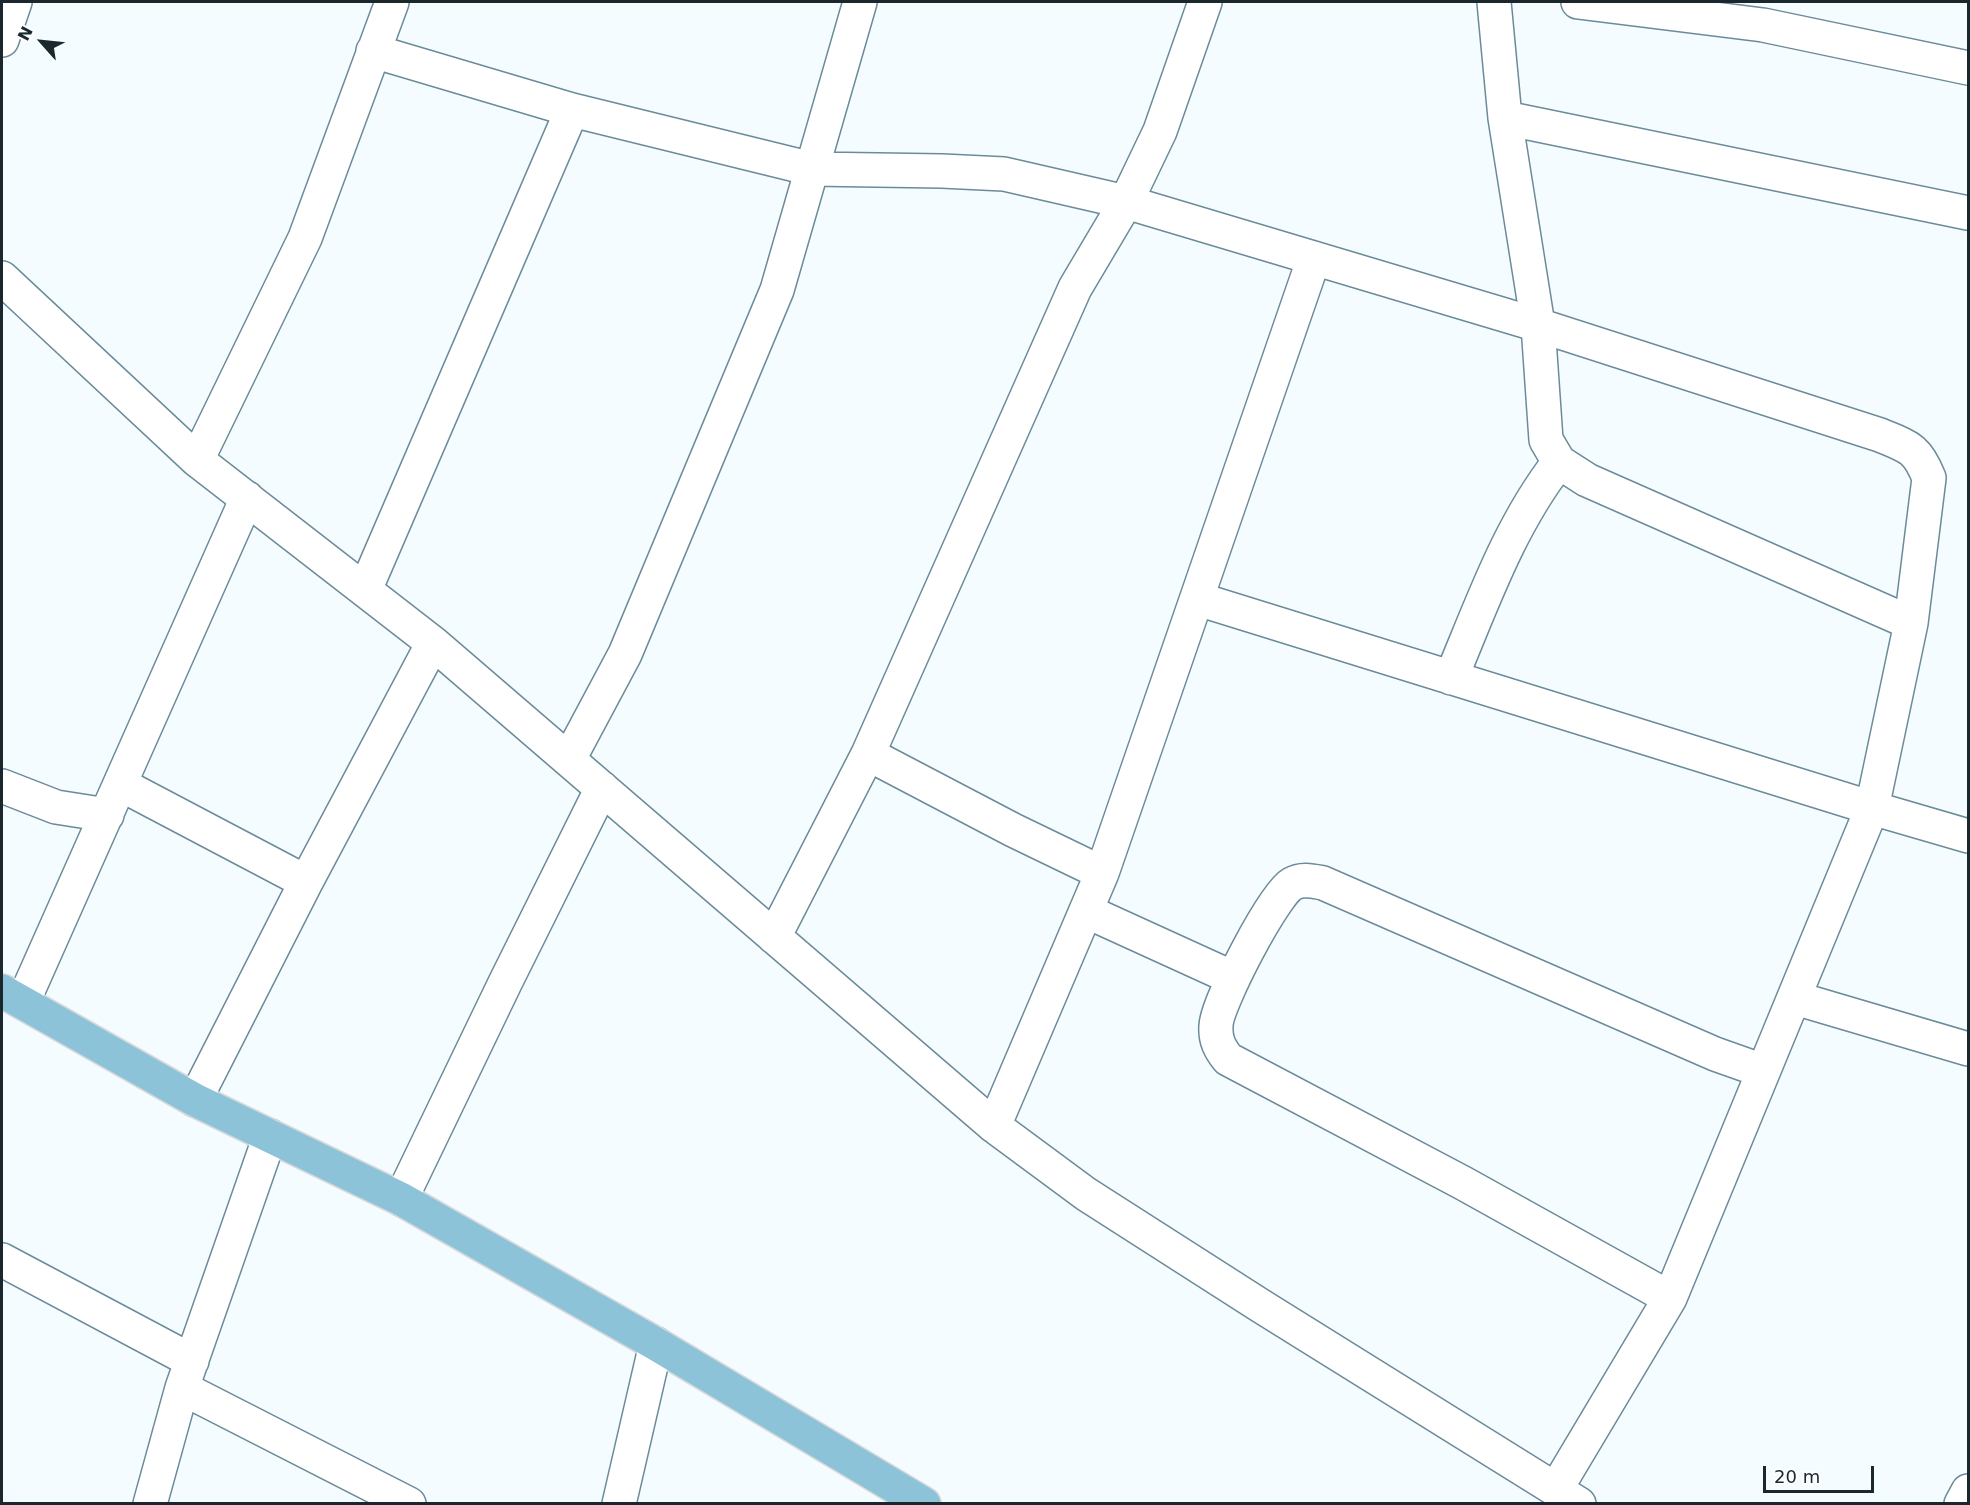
<!DOCTYPE html>
<html>
<head>
<meta charset="utf-8">
<style>
  body { margin:0 }
  #map { position:relative; width:1970px; height:1505px; overflow:hidden; background:#f5fcff; font-family:"DejaVu Sans",sans-serif }
  canvas { display:block }
  .frame { position:absolute; inset:0; border:3px solid #1a272d; pointer-events:none }
  .north { position:absolute; left:12px; top:12px; width:60px; height:60px; -webkit-text-stroke:4px #fff; paint-order:stroke; rotate:297deg; font-size:16px; font-weight:700; line-height:24px; text-align:center; color:#1a272d }
  .north::after { content:''; display:block; margin:auto; width:21px; height:27px; background:#1a272d; clip-path:polygon(50% 0,100% 100%,50% 72%,0 100%) }
  .scale { position:absolute; left:1763px; top:1466px; width:111px; height:27px; box-sizing:border-box; border:3px solid #1a272d; border-top:0; padding-left:8px; font-size:18px; line-height:21px; white-space:nowrap; color:#1a272d; -webkit-text-stroke:4px #fff; paint-order:stroke }
</style>
</head>
<body>
<div id="map">
<canvas width="1970" height="1505"></canvas>
<div class="frame"></div>
<div class="north">N</div>
<div class="scale">20 m</div>
</div>
<script>
const c = document.querySelector('canvas').getContext('2d');
c.lineJoin = 'round';
function strokePath(path, color, width, dash) {
  c.strokeStyle = color;
  c.lineWidth = width;
  c.lineCap = dash ? 'butt' : 'round';
  c.setLineDash(dash || []);
  c.stroke(path);
}
const minor = new Path2D(`
  M 1494,2 L 1505,118 L 1538,325 L 1546,440 L 1559,462 L 1587,480 L 1911,623
  M 1578,2 L 1763,25 L 1968,68
  M 2,40 L 15,2
  M 373,51 L 572,110 L 812,169 L 942,171 L 1004,174 L 1126,202 L 1538,325 L 1880,435 C 1909,447 1917,448 1929,478 L 1911,623 L 1872,808 L 1670,1298 L 1556,1489
  M 1505,118 L 1968,213
  M 2,278 L 197,460 L 433,643 L 994,1126 L 1086,1194 L 1261,1306 L 1579,1504
  M 197,460 L 305,238 L 392,2
  M 365,590 L 572,110
  M 1198,599 L 1872,808 L 1968,836
  M 1451,678 C 1482,604 1509,526 1559,462
  M 868,754 L 1013,830 L 1102,873
  M 569,759 L 625,654 L 777,290 L 860,2
  M 120,784 L 306,882
  M 2,786 L 56,807 L 107,815
  M 1086,911 L 1233,978
  M 774,937 L 868,754 L 1075,288 L 1126,202 L 1160,131 L 1205,2
  M 1795,998 L 1968,1049
  M 23,1002 L 247,498
  M 195,1100 L 306,882 L 433,643
  M 994,1126 L 1102,873 L 1314,258
  M 401,1199 L 505,983 L 602,788
  M 2,1260 L 192,1361
  M 1670,1298 L 1463,1183 L 1228,1059 C 1220,1049 1215,1040 1216,1026 C 1216,1005 1274,894 1292,884 C 1302,878 1313,881 1323,883 L 1715,1054 L 1763,1071
  M 182,1388 L 409,1504
  M 150,1504 L 182,1388 L 270,1136
  M 619,1504 L 656,1344
  M 1961,1504 L 1968,1491`);
const major = new Path2D(`
  M 2,991 L 195,1100 L 401,1199 L 656,1344 L 924,1504`);
strokePath(minor, '#6b8b9a', 36);
strokePath(major, '#d6d8d9', 36);
strokePath(minor, '#fff', 33);
strokePath(major, '#8cc3d9', 33);
</script>
</body>
</html>
